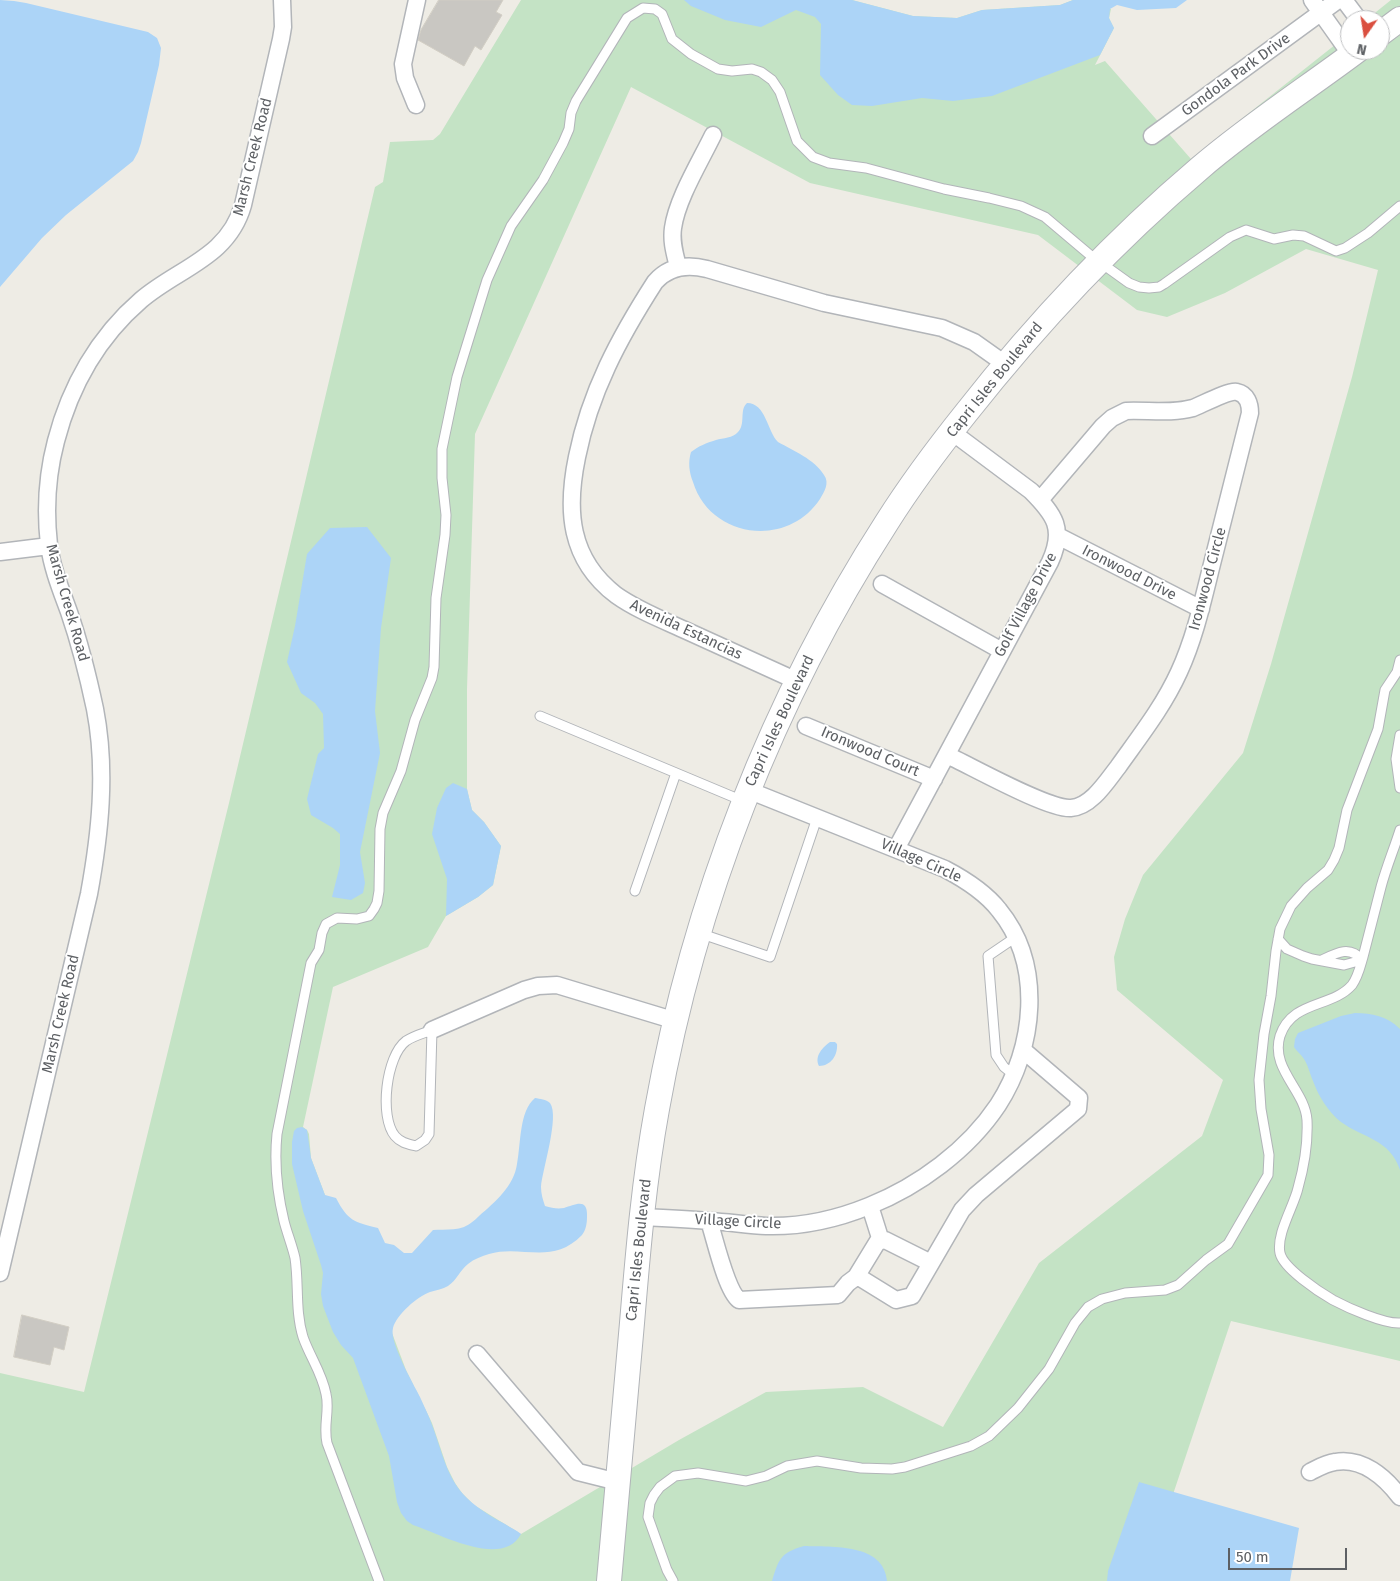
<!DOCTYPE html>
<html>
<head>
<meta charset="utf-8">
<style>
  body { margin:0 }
  #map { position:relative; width:1400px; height:1581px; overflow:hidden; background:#eeece5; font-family:"Fira Sans",sans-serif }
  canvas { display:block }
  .north { position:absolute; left:1340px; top:10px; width:50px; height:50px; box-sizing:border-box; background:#fff; border:1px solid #bebfc1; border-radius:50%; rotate:193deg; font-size:14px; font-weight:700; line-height:20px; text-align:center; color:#5d6064 }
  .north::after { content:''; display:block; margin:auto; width:18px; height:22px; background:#da4f3f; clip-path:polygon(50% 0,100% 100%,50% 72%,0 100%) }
  .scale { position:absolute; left:1228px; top:1548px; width:119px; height:22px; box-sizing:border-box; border:2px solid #5d6064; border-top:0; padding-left:6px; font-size:15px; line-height:18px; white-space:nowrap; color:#5d6064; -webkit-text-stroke:4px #fff; paint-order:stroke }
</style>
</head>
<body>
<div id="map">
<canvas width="1400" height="1581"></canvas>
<div class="north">N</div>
<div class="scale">50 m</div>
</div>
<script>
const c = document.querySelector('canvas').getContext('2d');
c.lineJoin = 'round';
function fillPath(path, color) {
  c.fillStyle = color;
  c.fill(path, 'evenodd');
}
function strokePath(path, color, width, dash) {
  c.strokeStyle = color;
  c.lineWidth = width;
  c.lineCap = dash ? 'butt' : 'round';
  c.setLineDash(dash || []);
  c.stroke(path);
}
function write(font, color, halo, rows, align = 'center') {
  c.font = font + ' "Fira Sans",sans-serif';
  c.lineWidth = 4;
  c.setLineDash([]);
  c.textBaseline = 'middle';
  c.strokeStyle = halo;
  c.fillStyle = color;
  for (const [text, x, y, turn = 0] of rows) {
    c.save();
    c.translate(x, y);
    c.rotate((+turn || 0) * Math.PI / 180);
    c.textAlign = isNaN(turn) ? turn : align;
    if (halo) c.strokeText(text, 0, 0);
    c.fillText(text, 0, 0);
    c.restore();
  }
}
fillPath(new Path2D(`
  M 521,0 L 852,0 L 913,16 L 957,18 L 982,10 L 1060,5 L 1073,0 L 1111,9 L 1109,18 L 1114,28 L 1095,65 L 1105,61 L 1191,159 L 1350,33 L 1350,45 L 1243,144 L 1372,50 L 1380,50 L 1380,44 L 1400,30 L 1400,1361 L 1231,1321 L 1144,1581 L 0,1581 L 0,1373 L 84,1392 L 229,803 L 375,187 L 383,182 L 390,142 L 433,140 L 440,134 ZM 631,87 L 810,183 L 1038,235 L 1137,310 L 1167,317 L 1225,293 L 1306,249 L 1378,270 L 1352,377 L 1271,664 L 1243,753 L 1143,875 L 1125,919 L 1114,957 L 1117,990 L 1223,1080 L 1202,1136 L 1039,1263 L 943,1427 L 863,1387 L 766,1392 L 679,1440 L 521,1534 L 474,1505 L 462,1493 L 455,1483 L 447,1467 L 432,1423 L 406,1370 L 392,1333 L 325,1195 L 311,1158 L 309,1134 L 307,1130 L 303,1127 L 333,987 L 428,947 L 446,916 L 478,897 L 493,885 L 501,846 L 484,822 L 472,810 L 467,789 L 467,689 L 475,434 Z
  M 1391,0 L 1400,0 L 1400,8 L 1380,20 L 1366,20 Z`), '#c4e3c5');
fillPath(new Path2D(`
  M 0,0 L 14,1 L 26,3 L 148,32 L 157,38 L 161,48 L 159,65 L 141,143 L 138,152 L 133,161 L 66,215 L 42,238 L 0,287 Z
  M 684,0 L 852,0 L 913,16 L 957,18 L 982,10 L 1060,5 L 1073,0 L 1187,0 L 1176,8 L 1137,10 L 1117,5 L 1110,9 L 1109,18 L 1114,28 L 1100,55 L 992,96 L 953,101 L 922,98 L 872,106 L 852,105 L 838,95 L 820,75 L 821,24 L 815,17 L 796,10 L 761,27 L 725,20 L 691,6 Z
  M 747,403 C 766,403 767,431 778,442 C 794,451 814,459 824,475 C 830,483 824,492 820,499 C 787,549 710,538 693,482 C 689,472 688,462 691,452 C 699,446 706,443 716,440 C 723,438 733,438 738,432 C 746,424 739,410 747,403 Z
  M 367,527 L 391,558 L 381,628 L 375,711 L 380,753 L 360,852 L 365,883 L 363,893 L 351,900 L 332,897 L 340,865 L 340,834 L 333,828 L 311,815 L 307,799 L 318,754 L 324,748 L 323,714 L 315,703 L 301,693 L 287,662 L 295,626 L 307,554 L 330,528 Z
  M 453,783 L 467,789 L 472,810 L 484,822 L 501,846 L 493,885 L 478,897 L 446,916 L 447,879 L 432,834 L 437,808 L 446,788 Z
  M 1355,1013 C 1372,1013 1387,1016 1400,1029 L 1400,1170 C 1390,1139 1363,1138 1341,1122 C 1328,1112 1318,1095 1313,1081 C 1310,1074 1308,1065 1304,1059 C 1301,1054 1297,1052 1294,1047 L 1295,1039 L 1298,1033 L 1341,1016 Z
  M 830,1042 L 835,1042 L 837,1044 C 838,1055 831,1066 819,1066 C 814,1056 823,1047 830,1042 Z
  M 535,1098 C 540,1099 546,1099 550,1103 C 560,1116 542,1171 541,1187 C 541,1194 543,1200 545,1206 C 552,1208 557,1209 564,1208 C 575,1205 588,1197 587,1217 C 587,1223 586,1230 582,1235 C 552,1266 521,1244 489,1254 C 482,1256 474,1259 468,1264 C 460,1270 457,1280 448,1286 C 443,1289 436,1290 430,1292 C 418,1296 396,1315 393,1328 C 389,1342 413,1383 420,1397 C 424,1406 429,1416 432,1425 C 441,1448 446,1475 463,1494 C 474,1506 490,1516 505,1524 C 511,1528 516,1530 521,1534 C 503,1569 440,1534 413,1525 L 407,1521 L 401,1513 L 397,1502 L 389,1456 L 353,1358 L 341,1345 L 333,1332 L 323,1306 L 321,1294 L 323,1273 L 321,1265 L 303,1211 L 292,1164 L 292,1142 L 294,1131 L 297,1128 L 302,1127 L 307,1130 L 311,1158 L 325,1195 L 336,1198 C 348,1221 354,1222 378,1228 L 385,1243 L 394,1245 L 404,1253 L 412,1253 L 433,1230 C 442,1229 454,1231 464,1227 C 469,1225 475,1220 479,1216 C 495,1202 514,1186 517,1164 C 521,1144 519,1111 535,1098 Z
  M 1139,1482 L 1299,1528 L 1290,1581 L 1107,1581 L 1108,1571 Z
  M 804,1546 C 832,1547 884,1543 887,1581 L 772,1581 C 779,1559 780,1553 804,1546 Z`), '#acd4f7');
const building = new Path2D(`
  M 439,0 L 503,0 L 496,12 L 502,15 L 481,50 L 475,46 L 464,66 L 418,40 L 421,30 Z
  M 22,1315 L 69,1327 L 64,1350 L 54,1347 L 50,1365 L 14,1357 Z`);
fillPath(building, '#c9c7c2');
strokePath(building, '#d2cec4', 1);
const lane = new Path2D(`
  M 540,716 L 743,801
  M 1400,735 L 1396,759 L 1400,788
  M 1400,830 C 1394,849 1386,868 1381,887 C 1375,911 1369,934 1363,957 C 1360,967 1358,977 1352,985 C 1332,1008 1292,1000 1280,1036 C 1270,1069 1305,1090 1307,1120 C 1308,1142 1304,1167 1298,1188 C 1294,1206 1276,1234 1280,1253 C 1283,1268 1319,1292 1333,1300 C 1348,1308 1384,1324 1400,1323
  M 635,891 L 676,773
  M 699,933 L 770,957 L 817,818
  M 1278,939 L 1287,949 L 1303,956 L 1312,959 L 1344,965 L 1362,960 C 1350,945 1336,953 1322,960
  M 432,1030 L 429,1134 L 425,1140 L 416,1146 C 408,1144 401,1143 395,1136 C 379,1117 386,1056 406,1041 C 413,1036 424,1033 432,1030 Z
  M 1014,1075 L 1004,1067 L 996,1055 L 988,956 L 1016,937
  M 379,1581 L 327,1443 C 323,1425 330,1410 326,1394 C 322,1373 310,1357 303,1337 C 295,1311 299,1284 295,1258 C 292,1245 287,1233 284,1221 C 277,1192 274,1164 277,1134 L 311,963 L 319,950 L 322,933 L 326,924 L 337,918 L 357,919 L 369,916 L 374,909 L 377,903 L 379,891 L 380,829 L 383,813 L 401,771 L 415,720 L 432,678 L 434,667 L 436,598 L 445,535 L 446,515 L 442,478 L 442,449 L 457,377 L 487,280 L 511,226 L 543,180 L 563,143 L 569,129 L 571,113 L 576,101 L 627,18 L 643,8 L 655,9 L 662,14 L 672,39 L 691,54 L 718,69 L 732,71 L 752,69 L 761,72 L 772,80 L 780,92 L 797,141 L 813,157 L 829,163 L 866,168 L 944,189 L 989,198 L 1021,206 L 1045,217 L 1090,255 L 1129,283 L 1139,287 L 1149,288 L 1159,287 L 1164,284 L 1230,237 L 1246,230 L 1274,239 L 1293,235 L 1304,236 L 1336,251 L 1345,248 L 1368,233 L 1400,206
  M 673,1581 L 667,1570 L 648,1517 L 650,1503 L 654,1495 L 660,1487 L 675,1476 L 698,1473 L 746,1481 L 766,1476 L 787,1466 L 817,1461 L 861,1468 L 892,1469 L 905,1467 L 971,1446 L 989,1436 L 1018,1408 L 1049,1369 L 1075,1323 L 1088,1307 L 1102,1299 L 1125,1293 L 1165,1290 L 1178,1285 L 1206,1260 L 1228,1244 L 1268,1175 L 1269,1155 L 1261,1109 L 1259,1080 L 1264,1034 L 1271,996 L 1276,951 L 1280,929 L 1291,906 L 1307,888 L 1328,870 L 1334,860 L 1339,848 L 1347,810 L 1378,729 L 1385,690 L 1397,672 L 1400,660`);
const street = new Path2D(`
  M 1312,0 L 1351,55
  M 1344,0 L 1359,20
  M 416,105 L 405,78 L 403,64 L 417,0
  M 1152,136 L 1338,0
  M 678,267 C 675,254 671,242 673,228 C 677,199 700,162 713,135
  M 1058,536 L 1201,609
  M 0,552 L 49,546
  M 882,584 L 1002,651
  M 797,681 C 760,664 723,647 687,631 C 663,620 637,610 616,595 C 569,559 566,510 577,457 C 590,392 619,338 655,282 C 669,266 687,264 707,269 L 824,303 L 942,328 L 974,342 L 1005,364
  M 806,726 L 934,779
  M 947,755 C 971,766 1049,810 1071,808 C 1091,807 1107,781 1118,767 C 1140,736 1163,707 1179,672 C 1196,635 1204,595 1214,556 C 1226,508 1238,461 1250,413 C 1250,404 1247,394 1237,392 C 1229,390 1203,404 1193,408 C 1171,414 1148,410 1126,411 L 1112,418 L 1103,426 L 1040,500
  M 896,849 L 1050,562 C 1065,529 1055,515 1031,491 L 952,432
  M 432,1030 L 524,990 L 538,986 L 557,985 L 676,1021
  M 870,1206 L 881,1241
  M 641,1217 C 664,1218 687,1219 709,1221 C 728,1222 747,1225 766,1226 C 800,1227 837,1219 869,1206 C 919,1186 968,1150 998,1105 C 1035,1048 1044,965 999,910 C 985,892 966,880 945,869 L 748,790
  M 709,1221 C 715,1239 726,1290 739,1300 L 838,1295 L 848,1283 L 856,1277 L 862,1279 L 896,1300 L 912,1296 L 962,1210 L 976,1195 L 1078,1109 L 1079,1098 L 1023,1050
  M 0,1273 L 89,894 C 100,834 107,771 95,709 C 88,676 80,644 69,612 C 61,590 52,568 49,545 C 45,510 47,475 56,441 C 70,387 98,337 141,300 C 178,268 228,258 243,205 L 281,39 L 283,27 L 282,0
  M 856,1277 L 878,1241 L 885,1240 L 931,1263
  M 477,1354 L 578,1472 L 618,1482
  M 1310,1472 C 1318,1468 1326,1463 1335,1462 C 1362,1457 1385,1477 1400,1497`);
const secondary = new Path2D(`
  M 1380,34 L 1400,19
  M 609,1581 C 617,1495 625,1409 632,1323 C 638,1251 644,1180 657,1109 C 694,901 773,699 887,522 C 911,484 938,448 966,413 C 1036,324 1114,241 1200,168 C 1250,125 1306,89 1358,50`);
strokePath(lane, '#b2b5b9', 11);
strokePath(street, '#b2b5b9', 19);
strokePath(secondary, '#b1b4b8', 26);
strokePath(lane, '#fff', 9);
strokePath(street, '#fff', 16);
strokePath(secondary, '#fff', 24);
write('15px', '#5d6064', '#fff', [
  ["Gondola Park Drive",1236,75,-36],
  ["Marsh Creek Road",253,157,-76],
  ["Capri Isles Boulevard",995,380,-51],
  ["Ironwood Drive",1129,573,27],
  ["Ironwood Circle",1208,579,-75],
  ["Marsh Creek Road",67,603,74],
  ["Golf Village Drive",1026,605,-62],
  ["Avenida Estancias",686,630,25],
  ["Capri Isles Boulevard",780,721,-65],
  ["Ironwood Court",870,752,23],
  ["Village Circle",921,861,24],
  ["Marsh Creek Road",61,1014,-77],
  ["Village Circle",738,1222,3],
  ["Capri Isles Boulevard",639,1250,-84]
]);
</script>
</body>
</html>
